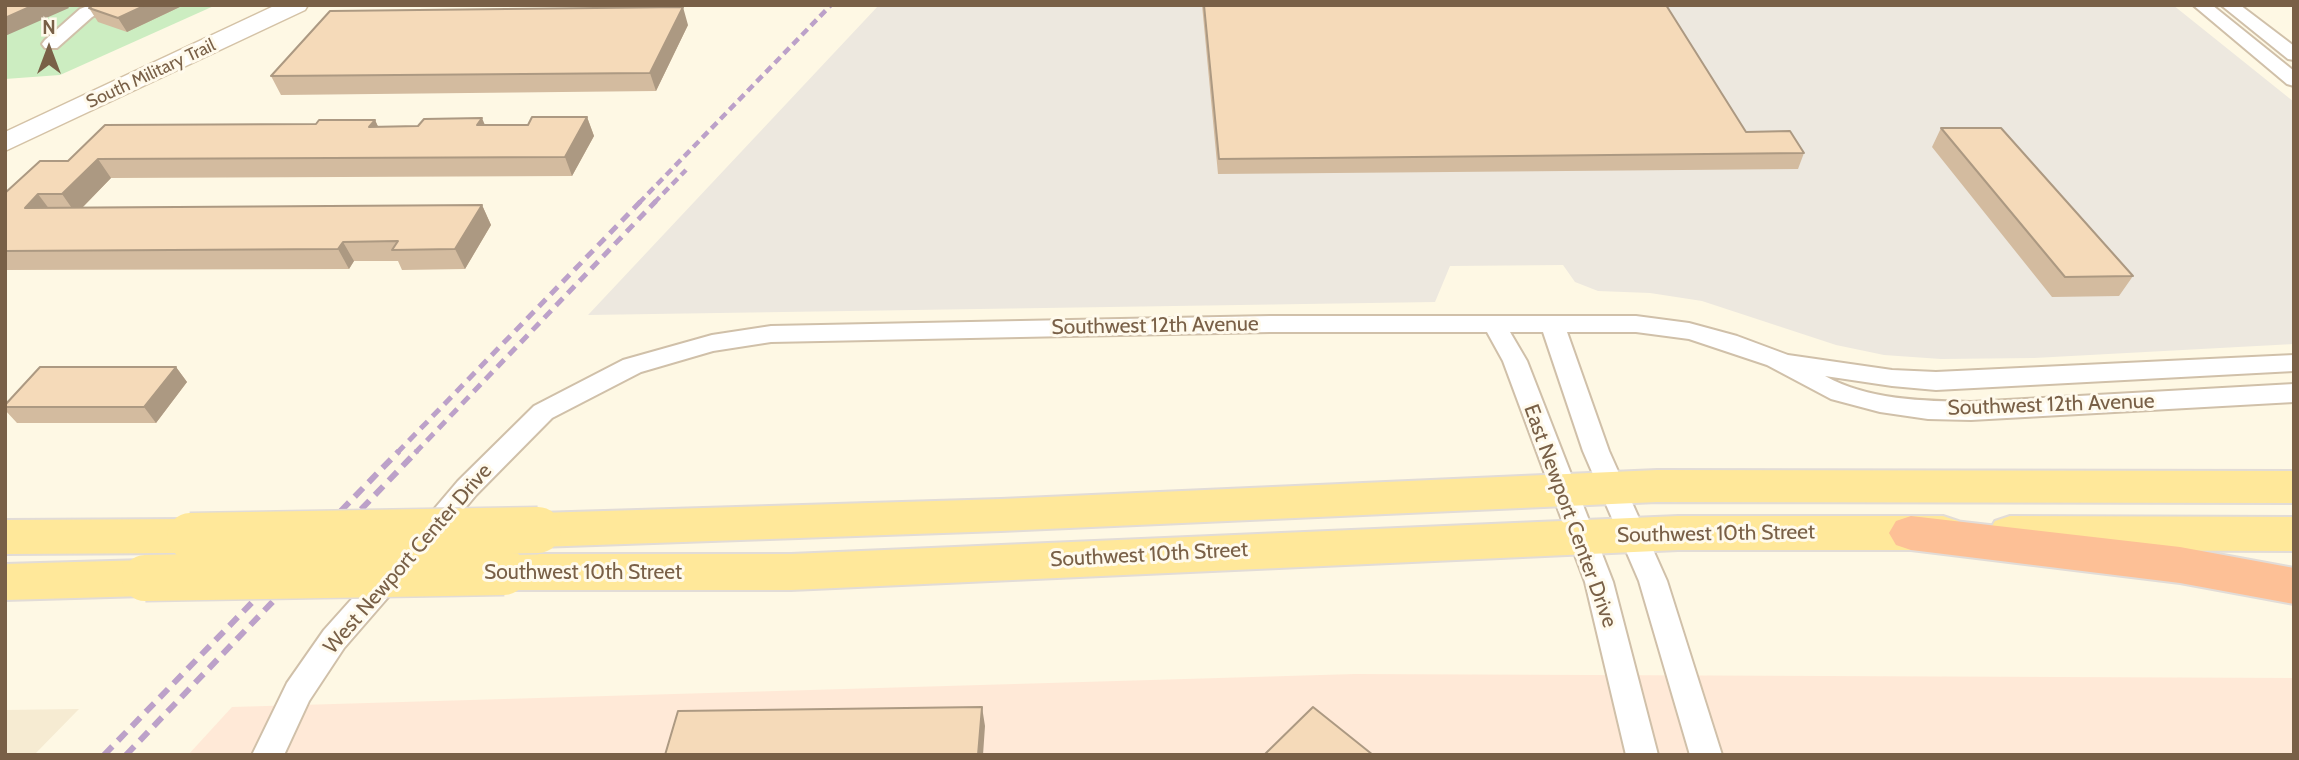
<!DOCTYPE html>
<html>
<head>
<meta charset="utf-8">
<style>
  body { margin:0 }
  #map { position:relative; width:2299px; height:760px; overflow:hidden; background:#fef8e4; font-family:Cabin,sans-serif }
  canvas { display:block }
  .frame { position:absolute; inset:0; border:7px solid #796047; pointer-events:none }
  .north { position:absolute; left:14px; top:14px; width:70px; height:70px; -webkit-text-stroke:5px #fffaec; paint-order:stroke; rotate:0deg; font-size:19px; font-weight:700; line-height:28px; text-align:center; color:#796047 }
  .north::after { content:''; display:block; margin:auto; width:24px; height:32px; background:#796047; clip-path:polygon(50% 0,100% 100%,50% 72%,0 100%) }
</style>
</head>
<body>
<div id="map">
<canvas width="2299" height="760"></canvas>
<div class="frame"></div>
<div class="north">N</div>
</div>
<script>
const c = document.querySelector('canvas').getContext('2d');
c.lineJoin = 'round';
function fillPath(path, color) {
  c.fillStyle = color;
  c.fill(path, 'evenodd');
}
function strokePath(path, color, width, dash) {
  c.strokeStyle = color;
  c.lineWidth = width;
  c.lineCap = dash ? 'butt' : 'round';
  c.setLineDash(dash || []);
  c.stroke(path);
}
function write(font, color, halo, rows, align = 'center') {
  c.font = font + ' Cabin,sans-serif';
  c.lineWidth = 6;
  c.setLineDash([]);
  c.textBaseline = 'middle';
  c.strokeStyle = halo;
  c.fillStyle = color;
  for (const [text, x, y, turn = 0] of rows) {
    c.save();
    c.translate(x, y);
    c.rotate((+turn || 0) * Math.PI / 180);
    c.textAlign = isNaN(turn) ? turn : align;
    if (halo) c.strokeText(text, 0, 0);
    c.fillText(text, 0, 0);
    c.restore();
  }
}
fillPath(new Path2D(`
  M 79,709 L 34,755 L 5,755 L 5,710 Z`), '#f6ebd2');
fillPath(new Path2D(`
  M 1355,674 L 2294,678 L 2294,755 L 188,755 L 232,707 Z`), '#ffe9d7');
fillPath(new Path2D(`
  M 879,5 L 2173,5 L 2294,102 L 2294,344 L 2034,358 L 1941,359 L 1884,355 L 1836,345 L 1702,301 L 1650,293 L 1598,291 L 1575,282 L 1563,265 L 1450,266 L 1435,302 L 588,315 Z`), '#ede8df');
fillPath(new Path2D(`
  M 5,5 L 216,5 L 60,75 L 5,79 Z`), '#ccedc1');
const street = new Path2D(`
  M 90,5 L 113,5 L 92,17 L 57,48 L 45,48 L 42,44 L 45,40 L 80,9 Z
  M 2193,5 L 2212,5 L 2294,71 L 2294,86 L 2287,84 Z
  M 2221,5 L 2240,5 L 2294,46 L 2294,60 L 2288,59 Z
  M 1270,316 L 1636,316 L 1689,323 L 1737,336 L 1788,355 L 1892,370 L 1936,372 L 2294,355 L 2294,371 L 1936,390 L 1892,386 L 1825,376 C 1868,400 1923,401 1971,402 L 2294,384 L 2294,402 L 1971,420 L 1928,419 L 1880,412 L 1831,399 L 1767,365 L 1689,339 L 1636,332 L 1567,332 L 1609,451 L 1667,581 L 1722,755 L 1690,755 L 1639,581 L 1583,451 L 1543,332 L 1510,332 L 1527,361 L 1613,582 L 1658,755 L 1626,755 L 1585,582 L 1503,361 L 1487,332 L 1270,332 L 771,342 L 713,351 L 641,372 L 552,418 L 476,495 L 437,542 L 427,545 L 417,542 L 413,534 L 458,481 L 534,406 L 623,360 L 712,335 L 771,326 Z
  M 393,561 L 403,564 L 407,572 L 403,580 L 344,648 L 309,701 L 284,755 L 252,755 L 287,683 L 324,630 L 383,564 Z`);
const secondary = new Path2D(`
  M 276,5 L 308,5 L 305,10 L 5,151 L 5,132 Z`);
const primary = new Path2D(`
  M 1657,470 L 2294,471 L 2294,503 L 1657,502 L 1001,531 L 538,547 L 523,542 L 516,530 L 523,518 L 538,513 L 1001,499 Z
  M 1678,516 L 1943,516 L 1958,521 L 1965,533 L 1958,545 L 1943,550 L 1678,550 L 791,590 L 504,590 L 488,585 L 482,572 L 488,559 L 504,554 L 791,554 Z
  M 2010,516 L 2294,517 L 2294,551 L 2010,550 L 1995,545 L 1988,533 L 1995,521 Z
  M 190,519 L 205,524 L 212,536 L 205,548 L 190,553 L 5,554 L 5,520 Z
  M 145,560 L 161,565 L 167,578 L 161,591 L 145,596 L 5,600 L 5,564 Z`);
const highway = new Path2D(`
  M 1911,516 L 2180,547 L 2294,568 L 2294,604 L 2180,583 L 1911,550 L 1896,545 L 1889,533 L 1896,521 Z`);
strokePath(street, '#d0c0a9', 4);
strokePath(secondary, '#d4c2a6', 3);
strokePath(primary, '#e2dcd7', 4);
strokePath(highway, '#e2dcd7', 4);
fillPath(street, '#fff');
fillPath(secondary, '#fff');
fillPath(primary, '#ffe89a');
fillPath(highway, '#fdc096');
strokePath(new Path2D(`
  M 639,203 L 831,5
  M 654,203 L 686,170`), '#bca1c9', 4.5, [8, 5]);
strokePath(new Path2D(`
  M 397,453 L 641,201
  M 415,453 L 656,201`), '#bca1c9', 5, [10, 7]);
strokePath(new Path2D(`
  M 104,755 L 399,451
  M 126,755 L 417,451`), '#bca1c9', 6, [12, 8]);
const primaryBridge = new Path2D(`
  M 190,536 L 538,530
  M 145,578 L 504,572`);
strokePath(primaryBridge, '#e2dcd7', 49, []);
strokePath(primaryBridge, '#ffe89a', 46);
fillPath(new Path2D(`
  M 184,5 L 127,32 L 98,22 L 89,8 Z
  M 1202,5 L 1666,5 L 1746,132 L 1804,153 L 1798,169 L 1218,174 Z
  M 688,25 L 656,91 L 281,95 L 271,76 Z
  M 587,117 L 594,136 L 572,176 L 111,178 L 83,207 L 482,205 L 491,225 L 465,269 L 402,270 L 398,261 L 354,261 L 349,269 L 5,270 L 5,193 L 68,161 L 316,124 L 375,120 L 378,127 L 528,125 Z
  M 1941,128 L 2133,276 L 2119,296 L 2052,297 L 1932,147 Z
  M 176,367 L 187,382 L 156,423 L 17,423 L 5,410 L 5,405 Z`), '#d3bb9f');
fillPath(new Path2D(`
  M 34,5 L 67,5 L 69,8 L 5,36 L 5,18 Z
  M 146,5 L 184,5 L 127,32 L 118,18 Z
  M 683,7 L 688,25 L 656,91 L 650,73 Z
  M 587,117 L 594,136 L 572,176 L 565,157 Z
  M 482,118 L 490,137 L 477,125 Z
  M 375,120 L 384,139 L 369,127 Z
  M 98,159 L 111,178 L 76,214 L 62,194 Z
  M 38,194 L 53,214 L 25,208 Z
  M 482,205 L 491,225 L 465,269 L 455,249 Z
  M 343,242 L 354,261 L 349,269 L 338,249 Z
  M 176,367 L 187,382 L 156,423 L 144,407 Z
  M 982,707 L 985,726 L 983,755 L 978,755 Z`), '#ac9982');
const building = new Path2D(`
  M 5,5 L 34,5 L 5,18 Z
  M 94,5 L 146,5 L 118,18 L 89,8 Z
  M 1204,5 L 1666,5 L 1746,132 L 1790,131 L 1804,153 L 1219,159 Z
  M 683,7 L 650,73 L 271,76 L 330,11 Z
  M 532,117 L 587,117 L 565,157 L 98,159 L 62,194 L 38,194 L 25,208 L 482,205 L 455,249 L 392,250 L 398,241 L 343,242 L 338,249 L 5,251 L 5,193 L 40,161 L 68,161 L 105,125 L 316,124 L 319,120 L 375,120 L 369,127 L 418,126 L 424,119 L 482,118 L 477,125 L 528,125 Z
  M 1941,128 L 2001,128 L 2133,276 L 2065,277 Z
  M 40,367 L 176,367 L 144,407 L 5,407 L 5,405 Z
  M 982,707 L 978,755 L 665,755 L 678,711 Z
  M 1313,707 L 1373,755 L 1264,755 Z`);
fillPath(building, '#f5dab9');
strokePath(building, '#ac9982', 2);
write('18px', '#796047', '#fffaec', [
  ["South Military Trail",151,74,-25]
]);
write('21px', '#796047', '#fffaec', [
  ["Southwest 12th Avenue",1155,326,-1],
  ["Southwest 12th Avenue",2051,405,-2],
  ["East Newport Center Drive",1570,516,70],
  ["Southwest 10th Street",1716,534,-1],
  ["Southwest 10th Street",1149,555,-3],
  ["West Newport Center Drive",408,559,-49],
  ["Southwest 10th Street",583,573]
]);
</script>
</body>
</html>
